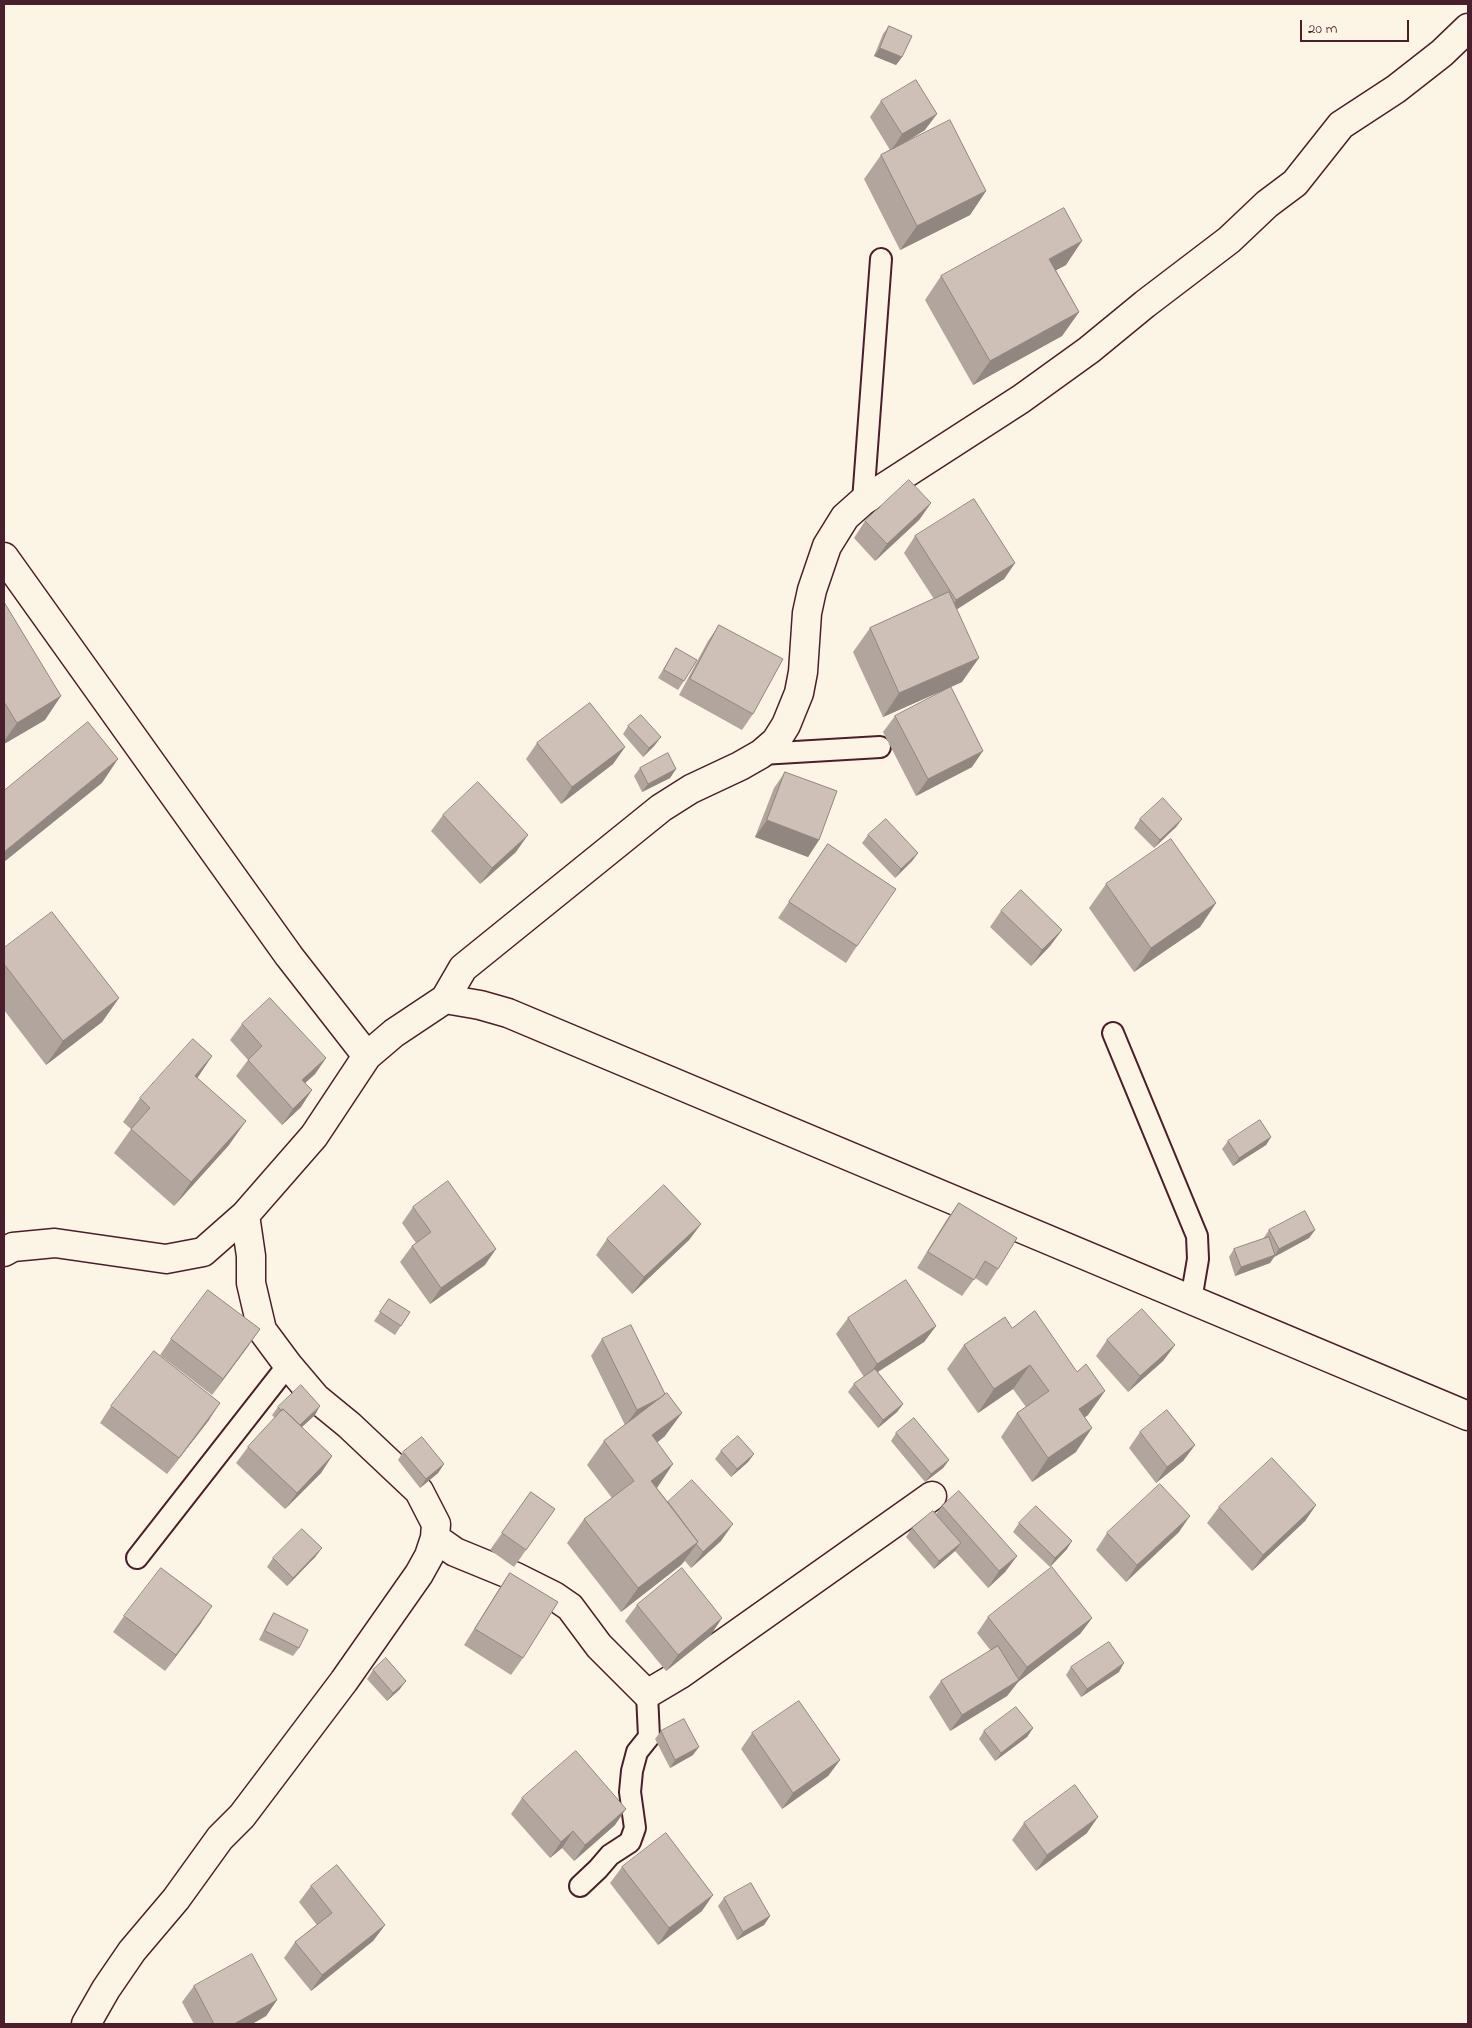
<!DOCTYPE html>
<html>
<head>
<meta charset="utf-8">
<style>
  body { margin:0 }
  #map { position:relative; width:1472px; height:2028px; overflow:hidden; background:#fcf5e5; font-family:"Indie Flower",sans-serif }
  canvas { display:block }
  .frame { position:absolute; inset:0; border:5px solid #4a1f2b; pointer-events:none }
  .scale { position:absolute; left:1300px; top:20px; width:109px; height:22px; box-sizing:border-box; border:2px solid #4a1f2b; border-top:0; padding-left:6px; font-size:15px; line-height:18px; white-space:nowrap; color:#4a1f2b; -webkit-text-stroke:4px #fcf5e5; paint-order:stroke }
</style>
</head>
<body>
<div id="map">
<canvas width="1472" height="2028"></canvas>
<div class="frame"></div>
<div class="scale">20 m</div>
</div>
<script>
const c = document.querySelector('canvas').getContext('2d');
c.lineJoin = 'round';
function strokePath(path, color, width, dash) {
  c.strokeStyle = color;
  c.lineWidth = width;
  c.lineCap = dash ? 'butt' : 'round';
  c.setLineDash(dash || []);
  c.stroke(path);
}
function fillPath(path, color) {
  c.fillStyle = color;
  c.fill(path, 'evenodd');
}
const lane = new Path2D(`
  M 863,501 L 881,259
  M 761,754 L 880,747
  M 1113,1033 L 1197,1236 L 1198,1259 L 1191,1300
  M 137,1558 L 288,1365
  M 580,1886 L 598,1869 L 610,1855 L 630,1842 L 635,1828 L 630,1792 L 632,1771 L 637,1752 L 649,1737 L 647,1694`);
const street = new Path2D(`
  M 4,557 L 289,956 L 367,1056 L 394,1033 L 445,999 L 480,1005 L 508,1013 L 1468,1416
  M 445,999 L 463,968 L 661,808 L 691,789 L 740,766 L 761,754 L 776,741 L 786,725 L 799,693 L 803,672 L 807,613 L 812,590 L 827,546 L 845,517 L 863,501 L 1021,399 L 1089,350 L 1145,304 L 1229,240 L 1267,204 L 1295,183 L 1341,125 L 1396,89 L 1442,53 L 1468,28
  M 367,1056 L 314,1136 L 245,1215 L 251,1256 L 251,1283 L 262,1330 L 288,1365 L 316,1398 L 349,1425 L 419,1491 L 436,1524 L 435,1538 L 455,1552 L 516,1577 L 554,1596 L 570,1607 L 599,1646 L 647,1694 L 679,1675 L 932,1496
  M 4,1252 L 13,1247 L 55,1243 L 166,1259 L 203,1252 L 245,1215
  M 86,2024 L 106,1989 L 132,1951 L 176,1899 L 220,1838 L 242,1816 L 344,1681 L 419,1574 L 429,1556 L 435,1538`);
strokePath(lane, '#4a1f2b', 24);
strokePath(street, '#4a1f2b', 31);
strokePath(lane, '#fcf5e5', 20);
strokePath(street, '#fcf5e5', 28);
fillPath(new Path2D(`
  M 889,26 L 902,57 L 896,65 L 874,56 L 883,34 Z
  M 881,101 L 925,130 L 896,148 L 986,191 L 970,215 L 900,250 L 864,179 L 881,155 L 890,150 L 870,117 Z
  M 1066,265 L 1056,270 L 1079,312 L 1062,336 L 973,385 L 925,300 L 941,276 Z
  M 931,503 L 919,520 L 875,561 L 854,538 L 865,521 Z
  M 915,536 L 1015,563 L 1004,579 L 957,609 L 962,682 L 883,717 L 853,652 L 870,628 L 934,599 L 904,553 Z
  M 4,602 L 45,720 L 4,744 Z
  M 719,625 L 753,714 L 742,730 L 679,695 L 708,641 Z
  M 676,648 L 684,681 L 678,690 L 658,678 Z
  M 895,716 L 972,767 L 916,796 L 883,732 Z
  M 628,726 L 655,745 L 643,757 L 623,734 Z
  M 537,743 L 625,747 L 613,764 L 561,804 L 526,759 Z
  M 640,768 L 676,769 L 670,778 L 642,792 L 634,776 Z
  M 785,772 L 819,840 L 808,857 L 755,837 L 774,788 Z
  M 443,815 L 516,852 L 480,884 L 431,831 Z
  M 1140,819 L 1182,819 L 1176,827 L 1154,848 L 1134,828 Z
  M 868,835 L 918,853 L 912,861 L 895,878 L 862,843 Z
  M 828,844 L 857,946 L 846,963 L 778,918 Z
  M 1106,884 L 1216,903 L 1200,927 L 1134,972 L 1089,908 Z
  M 1001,911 L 1062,930 L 1050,946 L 1031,966 L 990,927 Z
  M 4,948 L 119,998 L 102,1022 L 46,1065 L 4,1010 Z
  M 242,1024 L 326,1058 L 315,1074 L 305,1083 L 301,1107 L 282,1125 L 236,1076 L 248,1060 L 230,1040 Z
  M 212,1056 L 197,1078 L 229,1145 L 174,1206 L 114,1153 L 131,1129 L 123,1122 L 140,1098 Z
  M 1271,1137 L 1266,1145 L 1233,1166 L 1222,1149 L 1228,1141 Z
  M 959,1203 L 998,1269 L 987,1286 L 975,1278 L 962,1296 L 917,1268 L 947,1219 Z
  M 413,1207 L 485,1265 L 430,1304 L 400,1262 L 412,1246 L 416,1243 L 402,1223 Z
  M 701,1224 L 689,1240 L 632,1294 L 596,1255 L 607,1239 Z
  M 1269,1230 L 1315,1230 L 1309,1238 L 1274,1257 L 1270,1263 L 1235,1276 L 1229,1257 L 1234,1249 L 1263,1239 Z
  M 389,1299 L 410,1312 L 395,1335 L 374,1321 Z
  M 848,1318 L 936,1326 L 924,1342 L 878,1372 L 903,1404 L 897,1412 L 878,1428 L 848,1392 L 854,1384 L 864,1377 L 836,1334 Z
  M 1012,1328 L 1088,1415 L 1085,1417 L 1076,1452 L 1032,1482 L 1001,1437 L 1017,1413 L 1026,1407 L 1013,1389 L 978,1413 L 947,1369 L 964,1345 Z
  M 171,1339 L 249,1345 L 212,1395 L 160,1355 Z
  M 602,1339 L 665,1436 L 657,1443 L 657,1488 L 668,1502 L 721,1541 L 691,1568 L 685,1561 L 681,1565 L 621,1612 L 567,1543 L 584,1519 L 612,1498 L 587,1465 L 604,1441 L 625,1425 L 591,1356 Z
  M 1107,1340 L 1175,1345 L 1163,1361 L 1128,1392 L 1096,1356 Z
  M 111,1406 L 209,1420 L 167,1474 L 100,1423 Z
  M 278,1407 L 315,1415 L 302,1427 L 332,1456 L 321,1473 L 285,1509 L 236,1463 L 248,1447 L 275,1418 L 272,1415 Z
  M 1140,1432 L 1195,1445 L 1183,1461 L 1156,1483 L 1129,1448 Z
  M 896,1433 L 949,1460 L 943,1468 L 925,1482 L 891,1441 Z
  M 721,1451 L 754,1454 L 748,1462 L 731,1477 L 715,1459 Z
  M 403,1452 L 444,1464 L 438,1473 L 420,1488 L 398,1460 Z
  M 531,1492 L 555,1509 L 514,1567 L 490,1550 Z
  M 1316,1505 L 1305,1521 L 1252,1571 L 1207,1523 L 1219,1507 Z
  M 942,1506 L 1017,1556 L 1005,1572 L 988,1588 L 955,1551 L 934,1569 L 906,1537 L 912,1528 L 936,1514 Z
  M 1019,1523 L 1067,1549 L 1050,1567 L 1013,1532 Z
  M 1179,1532 L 1126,1582 L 1096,1550 L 1107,1533 Z
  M 316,1556 L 287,1586 L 267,1567 L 273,1558 Z
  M 510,1573 L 523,1658 L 511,1675 L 464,1645 L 499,1589 Z
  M 637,1605 L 711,1635 L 666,1671 L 625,1621 Z
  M 274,1613 L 299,1648 L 293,1656 L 259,1640 L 268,1622 Z
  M 124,1616 L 201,1623 L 165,1671 L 113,1632 Z
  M 988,1617 L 1092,1618 L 1080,1634 L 1018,1682 L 1007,1696 L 950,1731 L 929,1697 L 941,1681 L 991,1651 L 977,1633 Z
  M 1071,1667 L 1119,1672 L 1081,1697 L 1066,1675 Z
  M 373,1670 L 400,1689 L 387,1701 L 367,1679 Z
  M 1033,1728 L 1027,1737 L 995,1761 L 979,1739 L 984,1731 Z
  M 661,1731 L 693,1755 L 670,1768 L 655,1739 Z
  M 752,1733 L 840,1760 L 828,1776 L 782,1809 L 741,1749 Z
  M 522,1798 L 615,1825 L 574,1861 L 562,1848 L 550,1858 L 511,1814 Z
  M 1024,1823 L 1087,1833 L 1036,1871 L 1012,1840 Z
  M 622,1867 L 702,1911 L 658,1945 L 610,1883 Z
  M 311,1886 L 385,1925 L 373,1941 L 311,1991 L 284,1958 L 295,1942 L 317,1925 L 299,1902 Z
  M 724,1898 L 770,1916 L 764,1925 L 737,1940 L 718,1906 Z
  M 194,1986 L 277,2000 L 266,2016 L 252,2024 L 194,2024 L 182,2002 Z`), '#b2a59d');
fillPath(new Path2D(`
  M 880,48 L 902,57 L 896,65 L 874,56 Z
  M 937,114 L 925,130 L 891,151 L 902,134 Z
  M 986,191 L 970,215 L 900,250 L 917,226 Z
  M 1082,241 L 1066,265 L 1032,283 L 1049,259 Z
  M 1079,312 L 1062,336 L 973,385 L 990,361 Z
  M 931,503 L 919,520 L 875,561 L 887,544 Z
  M 1015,563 L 1004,579 L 945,617 L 956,600 Z
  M 979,658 L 962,682 L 883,717 L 899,693 Z
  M 61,696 L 45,720 L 4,744 L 4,741 L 17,723 Z
  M 661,737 L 655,745 L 643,757 L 649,748 Z
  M 625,747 L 613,764 L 561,804 L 572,787 Z
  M 983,751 L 972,767 L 916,796 L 928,779 Z
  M 118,759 L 102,783 L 4,862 L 4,852 Z
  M 676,769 L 670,778 L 642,792 L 648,784 Z
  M 1182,819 L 1176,827 L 1154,848 L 1160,840 Z
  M 767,820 L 819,840 L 808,857 L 755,837 Z
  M 528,835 L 516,852 L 480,884 L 492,868 Z
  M 918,853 L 912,861 L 895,878 L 901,869 Z
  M 1216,903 L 1200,927 L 1134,972 L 1151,948 Z
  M 1062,930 L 1050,946 L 1031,966 L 1042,950 Z
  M 119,998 L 102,1022 L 46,1065 L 63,1041 Z
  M 212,1056 L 196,1080 L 195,1076 Z
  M 326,1058 L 315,1074 L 291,1096 L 302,1080 Z
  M 312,1090 L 301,1107 L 282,1125 L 293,1109 Z
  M 246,1121 L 229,1145 L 174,1206 L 191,1182 Z
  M 1271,1137 L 1266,1145 L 1233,1166 L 1239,1158 Z
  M 701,1224 L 689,1240 L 632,1294 L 644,1277 Z
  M 1315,1230 L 1309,1238 L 1274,1257 L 1270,1263 L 1235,1276 L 1241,1267 L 1275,1255 L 1279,1249 Z
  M 496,1249 L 485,1265 L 430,1304 L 441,1288 Z
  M 936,1326 L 924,1342 L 865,1380 L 877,1364 Z
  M 260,1329 L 249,1345 L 212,1395 L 223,1379 Z
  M 1175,1345 L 1163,1361 L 1128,1392 L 1140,1376 Z
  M 1030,1365 L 1013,1389 L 978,1413 L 994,1389 Z
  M 1105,1391 L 1088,1415 L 1063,1433 L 1079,1409 Z
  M 666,1395 L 625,1426 L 637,1410 Z
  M 220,1403 L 209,1420 L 167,1474 L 179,1458 Z
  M 903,1404 L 897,1412 L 878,1428 L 883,1420 Z
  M 320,1406 L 315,1415 L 292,1436 L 297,1428 Z
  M 682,1413 L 665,1436 L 635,1459 L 652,1435 Z
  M 1092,1428 L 1076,1452 L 1032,1482 L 1048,1458 Z
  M 1195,1445 L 1183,1461 L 1156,1483 L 1167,1467 Z
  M 754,1454 L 748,1462 L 731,1477 L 737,1469 Z
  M 332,1456 L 321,1473 L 285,1509 L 297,1493 Z
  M 949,1460 L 943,1468 L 925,1482 L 931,1474 Z
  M 444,1464 L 438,1473 L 420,1488 L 426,1479 Z
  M 673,1464 L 657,1488 L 651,1481 Z
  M 1316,1505 L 1305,1521 L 1252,1571 L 1263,1555 Z
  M 1190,1516 L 1179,1532 L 1126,1582 L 1137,1565 Z
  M 733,1524 L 721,1541 L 691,1568 L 703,1552 Z
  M 1072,1541 L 1067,1549 L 1050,1567 L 1055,1558 Z
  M 698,1542 L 681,1565 L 621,1612 L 638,1588 Z
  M 961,1543 L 955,1551 L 934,1569 L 939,1561 Z
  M 322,1548 L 316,1556 L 287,1586 L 293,1578 Z
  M 1017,1556 L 1005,1572 L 988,1588 L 999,1571 Z
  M 212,1606 L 201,1623 L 165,1671 L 176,1655 Z
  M 722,1618 L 711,1635 L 666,1671 L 678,1655 Z
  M 1092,1618 L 1080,1634 L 1018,1682 L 1007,1696 L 950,1731 L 962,1715 L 1017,1681 L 1027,1667 Z
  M 1124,1663 L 1119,1672 L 1081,1697 L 1087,1689 Z
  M 406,1681 L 400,1689 L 387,1701 L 393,1693 Z
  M 1033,1728 L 1027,1737 L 995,1761 L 1001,1753 Z
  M 699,1747 L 693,1755 L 670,1768 L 675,1760 Z
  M 840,1760 L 828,1776 L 782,1809 L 793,1793 Z
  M 626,1809 L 615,1825 L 574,1861 L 585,1845 Z
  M 1098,1817 L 1087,1833 L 1036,1871 L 1047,1855 Z
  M 573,1831 L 562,1848 L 550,1858 L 561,1842 Z
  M 713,1895 L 702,1911 L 658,1945 L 669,1928 Z
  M 770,1916 L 764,1925 L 737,1940 L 743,1932 Z
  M 385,1925 L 373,1941 L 311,1991 L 322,1975 Z
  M 277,2000 L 266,2016 L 252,2024 L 234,2024 Z`), '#918680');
const building = new Path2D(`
  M 889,26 L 912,36 L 902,57 L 880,48 Z
  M 916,80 L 937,114 L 902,134 L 881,101 Z
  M 950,120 L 986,191 L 917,226 L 881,155 Z
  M 1064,208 L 1082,241 L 1049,259 L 1079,312 L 990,361 L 941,276 Z
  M 909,480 L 931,503 L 887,544 L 865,521 Z
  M 974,499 L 1015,563 L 956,600 L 915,536 Z
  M 949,592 L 979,658 L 899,693 L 870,628 Z
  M 4,602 L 61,696 L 17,723 L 4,702 Z
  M 719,625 L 783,659 L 753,714 L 690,679 Z
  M 676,648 L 697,660 L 684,681 L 664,670 Z
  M 951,687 L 983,751 L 928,779 L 895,716 Z
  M 590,703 L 625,747 L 572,787 L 537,743 Z
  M 641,715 L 661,737 L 649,748 L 628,726 Z
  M 88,722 L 118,759 L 4,852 L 4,791 Z
  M 668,753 L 676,769 L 648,784 L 640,768 Z
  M 785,772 L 837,791 L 819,840 L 767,820 Z
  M 478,782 L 528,835 L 492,868 L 443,815 Z
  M 1163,798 L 1182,819 L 1160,840 L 1140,819 Z
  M 886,819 L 918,853 L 901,869 L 868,835 Z
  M 1171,839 L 1216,903 L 1151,948 L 1106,884 Z
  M 828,844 L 896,889 L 857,946 L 789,902 Z
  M 1021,890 L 1062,930 L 1042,950 L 1001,911 Z
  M 52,912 L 119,998 L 63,1041 L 4,964 L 4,948 Z
  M 270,998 L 326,1058 L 302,1080 L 312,1090 L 293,1109 L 248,1060 L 262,1046 L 242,1024 Z
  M 193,1039 L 212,1056 L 195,1076 L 246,1121 L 191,1182 L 131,1129 L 150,1108 L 140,1098 Z
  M 1260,1120 L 1271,1137 L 1239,1158 L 1228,1141 Z
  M 448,1181 L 496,1249 L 441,1288 L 412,1246 L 431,1232 L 413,1207 Z
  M 664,1185 L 701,1224 L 644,1277 L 607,1239 Z
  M 959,1203 L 1017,1238 L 998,1269 L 985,1261 L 974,1280 L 928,1252 Z
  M 1305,1211 L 1315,1230 L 1279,1249 L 1269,1230 Z
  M 1269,1237 L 1275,1255 L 1241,1267 L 1234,1249 Z
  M 906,1280 L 936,1326 L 877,1364 L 848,1318 Z
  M 208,1290 L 260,1329 L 223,1379 L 171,1339 Z
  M 389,1299 L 410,1312 L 401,1326 L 380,1312 Z
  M 1142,1309 L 1175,1345 L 1140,1376 L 1107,1340 Z
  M 1035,1311 L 1077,1372 L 1086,1364 L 1105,1391 L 1079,1409 L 1092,1428 L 1048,1458 L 1017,1413 L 1049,1391 L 1030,1365 L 994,1389 L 964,1345 L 1005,1317 L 1012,1328 Z
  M 631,1325 L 665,1394 L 660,1398 L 637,1410 L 602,1339 Z
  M 154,1351 L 220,1403 L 179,1458 L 111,1406 Z
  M 875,1369 L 903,1404 L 883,1420 L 854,1384 Z
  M 301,1385 L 320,1406 L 300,1425 L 283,1409 L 282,1411 L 278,1407 Z
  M 667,1393 L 682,1413 L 652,1435 L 673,1464 L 651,1481 L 698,1542 L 638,1588 L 584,1519 L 634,1481 L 604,1441 Z
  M 283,1409 L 332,1456 L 297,1493 L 248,1447 Z
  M 1167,1410 L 1195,1445 L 1167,1467 L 1140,1432 Z
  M 914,1418 L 949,1460 L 931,1474 L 896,1433 Z
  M 738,1436 L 754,1454 L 737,1469 L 721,1451 Z
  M 422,1437 L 444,1464 L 426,1479 L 403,1452 Z
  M 1272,1458 L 1316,1505 L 1263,1555 L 1219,1507 Z
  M 692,1480 L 733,1524 L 703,1552 L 696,1544 L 698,1542 L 668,1502 Z
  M 1160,1484 L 1190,1516 L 1137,1565 L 1107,1533 Z
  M 959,1491 L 1017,1556 L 999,1571 L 942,1506 Z
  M 531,1492 L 555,1509 L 526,1550 L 502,1533 Z
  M 1036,1506 L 1072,1541 L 1055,1558 L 1019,1523 Z
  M 933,1511 L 961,1543 L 939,1561 L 912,1528 Z
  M 302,1529 L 322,1548 L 293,1578 L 273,1558 Z
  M 1052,1567 L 1092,1618 L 1027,1667 L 988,1617 Z
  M 161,1568 L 212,1606 L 176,1655 L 124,1616 Z
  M 682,1568 L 722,1618 L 678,1655 L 637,1605 Z
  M 510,1573 L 558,1602 L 523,1658 L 475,1629 Z
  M 274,1613 L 308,1630 L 299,1648 L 265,1631 Z
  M 1109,1642 L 1124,1663 L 1087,1689 L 1071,1667 Z
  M 998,1646 L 1019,1680 L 962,1715 L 941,1681 Z
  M 386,1658 L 406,1681 L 393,1693 L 373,1670 Z
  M 799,1701 L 840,1760 L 793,1793 L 752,1733 Z
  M 1016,1707 L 1033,1728 L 1001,1753 L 984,1731 Z
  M 684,1719 L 699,1747 L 675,1760 L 661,1731 Z
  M 576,1751 L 626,1809 L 585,1845 L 573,1831 L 561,1842 L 522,1798 Z
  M 1075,1785 L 1098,1817 L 1047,1855 L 1024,1823 Z
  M 666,1833 L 713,1895 L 669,1928 L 622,1867 Z
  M 337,1865 L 385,1925 L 322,1975 L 295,1942 L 332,1913 L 311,1886 Z
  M 751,1883 L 770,1916 L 743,1932 L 724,1898 Z
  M 252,1954 L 277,2000 L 234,2024 L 214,2024 L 194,1986 Z`);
fillPath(building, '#cfc0b7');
strokePath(building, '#918680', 1);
</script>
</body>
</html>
